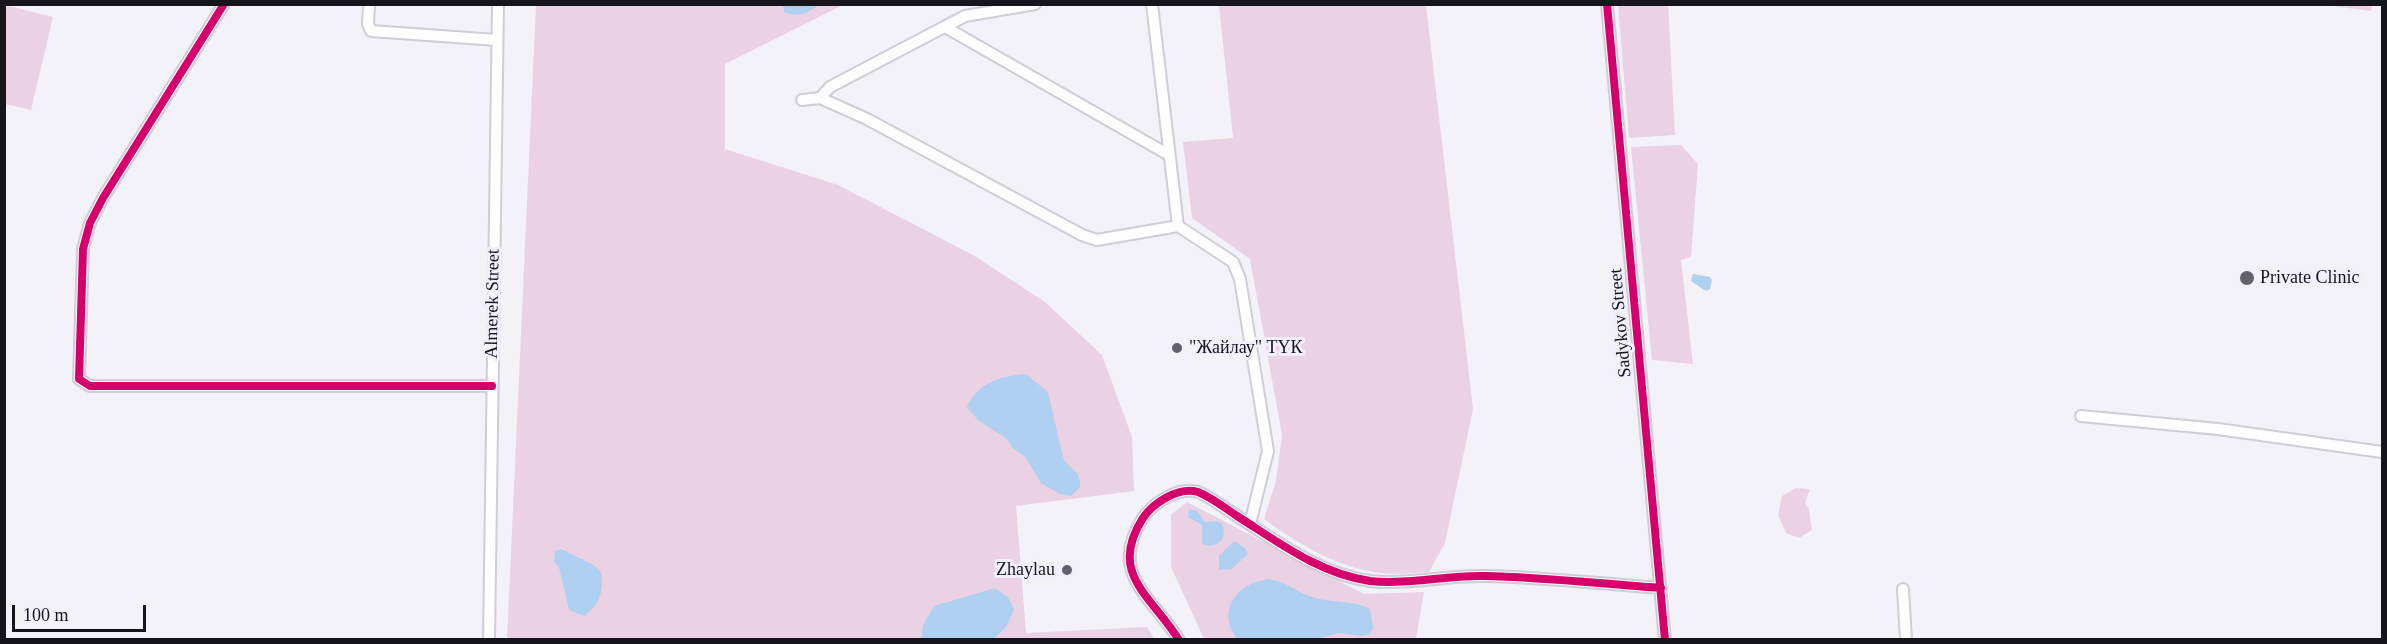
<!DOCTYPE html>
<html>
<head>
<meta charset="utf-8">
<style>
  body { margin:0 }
  #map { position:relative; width:2387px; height:644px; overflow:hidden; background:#f3f2f9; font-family:Georgia,serif }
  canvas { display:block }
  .frame { position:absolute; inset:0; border:6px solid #17151c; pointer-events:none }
  .scale { position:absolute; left:12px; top:605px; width:134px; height:27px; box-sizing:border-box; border:3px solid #17151c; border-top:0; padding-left:8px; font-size:18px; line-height:21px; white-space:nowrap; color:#17151c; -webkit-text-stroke:4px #f1effc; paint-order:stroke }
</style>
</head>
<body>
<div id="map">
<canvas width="2387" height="644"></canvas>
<div class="frame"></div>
<div class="scale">100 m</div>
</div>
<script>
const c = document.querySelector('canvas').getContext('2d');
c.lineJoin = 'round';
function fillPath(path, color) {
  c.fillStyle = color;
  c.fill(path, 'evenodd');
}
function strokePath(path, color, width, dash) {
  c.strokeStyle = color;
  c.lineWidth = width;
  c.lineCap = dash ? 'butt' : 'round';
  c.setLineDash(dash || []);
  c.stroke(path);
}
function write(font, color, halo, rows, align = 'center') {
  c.font = font + ' Georgia,serif';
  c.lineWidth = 6;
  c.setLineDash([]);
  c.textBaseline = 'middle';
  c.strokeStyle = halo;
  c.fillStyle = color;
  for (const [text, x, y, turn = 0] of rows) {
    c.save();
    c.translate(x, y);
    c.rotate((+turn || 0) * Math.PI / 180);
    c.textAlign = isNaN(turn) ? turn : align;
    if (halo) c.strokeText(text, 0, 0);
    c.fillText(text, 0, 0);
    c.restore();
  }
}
fillPath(new Path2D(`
  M 5,5 L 53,17 L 31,110 L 5,104 Z
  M 536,5 L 843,5 L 725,64 L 725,149 L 838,185 L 973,255 L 1045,302 L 1102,355 L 1132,437 L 1134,491 L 1016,506 L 1026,633 L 1147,627 L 1154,639 L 507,640 Z
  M 1219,5 L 1426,5 L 1473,409 L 1445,543 L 1429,572 C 1414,573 1397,575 1382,573 C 1340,569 1298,544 1264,519 L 1276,481 L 1282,435 L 1250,259 L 1192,218 L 1183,142 L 1233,138 Z
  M 1618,5 L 1668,5 L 1675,135 L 1629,138 Z
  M 2325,5 L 2372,4 L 2372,5 L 2371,11 Z
  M 1681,145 L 1698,164 L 1691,257 L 1681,260 L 1693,364 L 1652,360 L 1631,147 Z
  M 1796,488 L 1810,489 L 1805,504 L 1809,509 L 1812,530 L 1799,538 L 1786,533 L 1778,515 L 1782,496 Z
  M 1187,502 L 1364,594 L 1424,592 L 1416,639 L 1204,639 L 1171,567 L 1171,515 Z`), '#ebd1e4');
fillPath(new Path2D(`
  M 783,5 L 783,4 L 819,5 C 807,13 799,18 784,12 Z
  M 1693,274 L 1710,277 L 1712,280 L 1710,289 L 1706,291 L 1691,281 Z
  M 1026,374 L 1048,392 L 1063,457 C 1069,470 1082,470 1080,487 L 1071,496 L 1060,494 L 1041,483 L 1026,458 L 1013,448 L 1006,438 L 979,421 L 967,407 C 979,382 1000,376 1026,374 Z
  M 1189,509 L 1197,511 L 1205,522 L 1217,521 L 1223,525 C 1227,541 1216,549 1202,544 L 1202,525 L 1188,517 Z
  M 1234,541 L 1245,548 L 1248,554 L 1232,569 L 1219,570 L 1219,556 Z
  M 561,549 L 594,565 L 602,574 C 602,593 601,604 584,616 L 569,610 L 559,567 L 554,562 L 555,551 Z
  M 1267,579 C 1287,581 1297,593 1315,598 C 1332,603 1355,600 1370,609 L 1373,628 L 1370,634 L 1362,636 L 1339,633 L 1313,640 L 1237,639 C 1221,618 1228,594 1253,583 C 1258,581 1262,581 1267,579 Z
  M 995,588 L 1008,597 L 1014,609 L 1006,627 L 994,639 L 921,639 L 923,625 L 934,606 Z`), '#b0d0f1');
const minor = new Path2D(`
  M 224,4 L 103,198 L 90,223 L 83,249 L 79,379 L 90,386 L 492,386
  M 369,4 L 368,24 L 371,31 L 497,40
  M 1152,4 L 1178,226 L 1233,262 L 1240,279 L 1268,451 L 1250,524
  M 1607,4 L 1665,640
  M 945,27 L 1169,155
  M 820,98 L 867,119 L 1082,235 L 1097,240 L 1178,226
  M 802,100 L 820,98 L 830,87 L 965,16 L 1035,4
  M 2081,416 L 2218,429 L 2382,452
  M 1903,589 L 1906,640
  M 489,640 L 498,4
  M 1179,640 C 1152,596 1107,574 1143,518 C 1153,503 1179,486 1198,492 C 1211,497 1225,508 1237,516 C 1278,542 1320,574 1370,581 C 1408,585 1446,575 1484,576 C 1543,577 1602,584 1661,588`);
strokePath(minor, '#cfcdd5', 14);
strokePath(minor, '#fdfdfe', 10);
strokePath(new Path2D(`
  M 224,4 L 103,198 L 90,223 L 83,249 L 79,379 L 90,386 L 492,386
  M 1607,4 L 1665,640
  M 1179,640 C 1152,596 1107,574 1143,518 C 1153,503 1179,486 1198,492 C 1211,497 1225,508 1237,516 C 1278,542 1320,574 1370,581 C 1408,585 1446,575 1484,576 C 1543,577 1602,584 1661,588`), '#d6006c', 8);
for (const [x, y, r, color] of [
  [2247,278,8,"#646269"],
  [1177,348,6,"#646269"],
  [1067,570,6,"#646269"]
]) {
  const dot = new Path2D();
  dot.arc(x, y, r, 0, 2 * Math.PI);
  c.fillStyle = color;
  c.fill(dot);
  strokePath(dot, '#f1effc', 2);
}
write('18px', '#17151c', '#f1effc', [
  ["Private Clinic",2260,278],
  ["\"Жайлау\" ТҮК",1189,348],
  ["Zhaylau",1055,570,"right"]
], 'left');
write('18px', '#17151c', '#f1effc', [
  ["Almerek Street",493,304,-89],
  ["Sadykov Street",1621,323,-95]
]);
</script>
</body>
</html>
